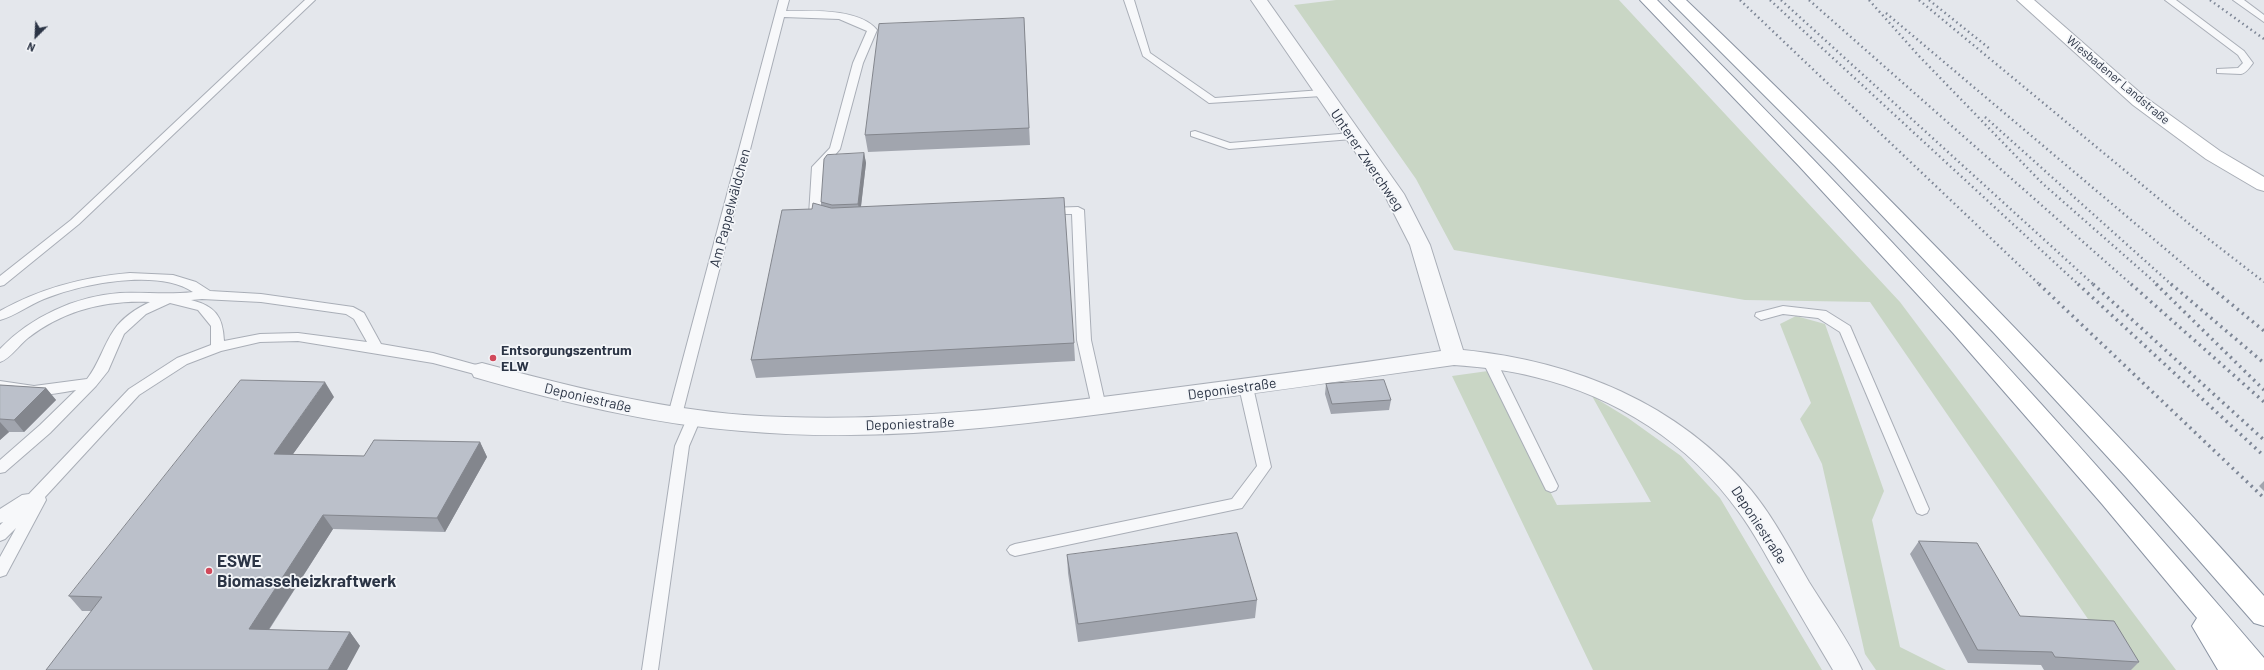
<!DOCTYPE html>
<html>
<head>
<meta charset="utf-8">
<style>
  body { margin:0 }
  #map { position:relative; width:2264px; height:670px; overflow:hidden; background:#e4e7ec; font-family:Barlow,sans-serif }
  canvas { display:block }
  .north { position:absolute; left:16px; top:16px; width:40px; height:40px; -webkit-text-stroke:3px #f4f6f9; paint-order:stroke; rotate:204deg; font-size:11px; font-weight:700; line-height:16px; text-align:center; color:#2b3445 }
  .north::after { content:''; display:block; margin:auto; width:14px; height:18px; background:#2b3445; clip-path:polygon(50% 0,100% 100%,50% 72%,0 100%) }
</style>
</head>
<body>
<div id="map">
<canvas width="2264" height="670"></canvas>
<div class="north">N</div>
</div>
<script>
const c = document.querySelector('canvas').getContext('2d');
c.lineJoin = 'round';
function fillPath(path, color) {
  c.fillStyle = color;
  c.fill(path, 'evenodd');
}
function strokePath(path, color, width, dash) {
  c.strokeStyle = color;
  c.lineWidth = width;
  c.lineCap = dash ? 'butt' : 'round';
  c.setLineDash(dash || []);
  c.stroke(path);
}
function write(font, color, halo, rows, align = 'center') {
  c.font = font + ' Barlow,sans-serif';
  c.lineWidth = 3.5;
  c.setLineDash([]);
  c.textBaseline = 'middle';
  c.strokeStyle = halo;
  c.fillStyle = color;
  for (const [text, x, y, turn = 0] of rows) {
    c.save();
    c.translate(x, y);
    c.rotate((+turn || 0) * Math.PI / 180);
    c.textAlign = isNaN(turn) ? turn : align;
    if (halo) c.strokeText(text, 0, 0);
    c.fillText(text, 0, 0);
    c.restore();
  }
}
fillPath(new Path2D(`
  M 1336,0 L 1619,0 L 1900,302 L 2176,670 L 2123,670 L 1870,302 L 1745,300 L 1454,250 L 1416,179 L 1294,5 Z
  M 1796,316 L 1825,324 L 1884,491 L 1872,520 L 1900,647 L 1946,670 L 1876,670 L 1865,654 L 1822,464 L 1800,419 L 1811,403 L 1780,324 Z
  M 1488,371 L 1557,505 L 1651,502 L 1592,396 L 1628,418 L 1681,456 L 1720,498 L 1822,670 L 1593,670 L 1452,376 Z`), '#c9d6c5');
const lane = new Path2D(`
  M 305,0 L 315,0 L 79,224 L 4,285 L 0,286 L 0,276 L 71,220 Z
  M 779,0 L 789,0 L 786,11 C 811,11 859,8 877,30 L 863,63 L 840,149 L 824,168 L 821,213 L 826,216 L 820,219 L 811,217 L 809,215 L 812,167 L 830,148 L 853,63 L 867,31 L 839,19 L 784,17 L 682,415 L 680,419 L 670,419 L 668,415 Z
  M 1124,0 L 1134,0 L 1150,53 L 1215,98 L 1322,90 L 1327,93 L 1322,96 L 1209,103 L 1143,56 Z
  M 2165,0 L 2176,0 L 2244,51 L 2253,63 C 2250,67 2246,73 2241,74 L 2217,73 L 2217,69 L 2238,68 L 2243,63 L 2238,55 Z
  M 2233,0 L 2244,0 L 2264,15 L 2264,22 Z
  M 1195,131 L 1230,143 L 1352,133 L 1357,136 L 1352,139 L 1229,149 L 1191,136 L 1191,132 Z
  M 1078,207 L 1084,210 L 1091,340 L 1106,407 L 1104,410 L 1094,410 L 1092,407 L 1077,340 L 1072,214 L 1047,214 L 1041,211 L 1047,208 Z
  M 130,273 L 173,275 L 196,282 L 210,291 L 261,294 L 353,307 L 364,313 L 381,344 L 433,353 L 487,368 L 489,371 L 482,376 L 433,363 L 298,341 L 260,342 L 221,351 L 187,364 L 139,395 L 45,497 L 46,500 L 6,575 L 0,577 L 0,557 L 16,528 L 5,539 L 0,541 L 0,525 L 3,522 L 0,523 L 0,509 L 22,495 L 29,494 L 129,389 L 177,358 L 211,345 L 211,326 L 198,310 L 170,303 L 146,314 L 124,334 L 108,371 L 96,386 L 50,433 L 5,472 L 0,473 L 0,460 L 40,425 L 76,390 C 50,395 26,398 0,391 L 0,381 L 34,386 L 87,379 C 99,364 103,346 114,330 C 122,318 137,308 150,302 C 106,300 64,310 28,338 C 19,345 10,359 0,362 L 0,349 C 30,317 76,296 120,293 C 145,292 168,295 193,292 C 158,268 81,284 44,299 C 29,305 15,316 0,320 L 0,311 C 41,288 83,277 130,273 ZM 202,299 L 261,302 L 346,314 L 354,319 L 367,342 L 298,333 L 260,334 L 224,341 C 223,316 215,306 191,300 Z
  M 1783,306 L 1826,311 L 1850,326 L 1929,509 L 1927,513 L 1922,515 L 1917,513 L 1915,509 L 1840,332 L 1818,318 L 1783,314 L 1761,320 L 1755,316 L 1756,313 Z
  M 1489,355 L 1496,360 L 1558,486 L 1556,490 L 1551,492 L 1546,490 L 1544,486 L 1482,360 Z
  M 1246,382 L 1251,384 L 1253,387 L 1271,467 L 1242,508 L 1015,556 L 1010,554 L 1007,550 L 1010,546 L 1015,544 L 1232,499 L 1257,466 L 1239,387 L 1241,384 Z
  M 694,413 L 699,414 L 701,418 L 689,446 L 658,670 L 642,670 L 675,446 L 689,414 Z`);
const street = new Path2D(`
  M 1251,0 L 1267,0 L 1404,194 L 1430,245 L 1463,350 C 1574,361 1678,403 1751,490 C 1774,518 1791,551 1809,582 C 1827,611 1848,639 1862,670 L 1833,670 C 1815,640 1797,609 1779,578 C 1766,556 1754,532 1738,511 C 1690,444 1615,396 1535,377 C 1508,370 1481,367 1454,365 C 1349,380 1244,395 1139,409 C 1007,427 874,443 742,431 C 651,424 561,402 474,377 L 471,371 L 474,365 L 482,363 C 568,386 655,408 744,415 C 878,424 1010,409 1142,392 C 1242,379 1342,366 1441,351 L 1410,245 L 1384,194 Z`);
const secondary = new Path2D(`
  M 2017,0 L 2034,0 L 2145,97 L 2220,151 L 2264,177 L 2264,191 L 2257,189 L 2206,159 L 2133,105 Z`);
const highway = new Path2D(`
  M 1640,0 L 1657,0 C 1868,211 2070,430 2264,658 L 2264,670 L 2218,670 L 2192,626 L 2197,618 L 2102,504 L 1953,333 L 1799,166 Z
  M 1669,0 L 1686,0 C 1786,95 1883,192 1979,291 C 2076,391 2172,492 2264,596 L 2264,626 L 2254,623 L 2126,477 L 1994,333 L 1835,166 Z`);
strokePath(lane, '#a9aeb7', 2);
strokePath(street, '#a9aeb7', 2);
strokePath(secondary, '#a9aeb7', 2);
strokePath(highway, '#8b94a3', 2);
fillPath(lane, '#f7f8fa');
fillPath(street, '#f7f8fa');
fillPath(secondary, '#fff');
fillPath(highway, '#fff');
strokePath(new Path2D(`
  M 1740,0 L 2040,285
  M 1770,0 L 2079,285
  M 1781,0 L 2094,285
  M 1809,0 L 2132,285
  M 1869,0 L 1919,56 L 2042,183 L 2158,285
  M 1919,0 L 2193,227 L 2264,282
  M 1929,0 L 1990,49
  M 2210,0 L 2264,39
  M 1886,13 L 2208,285
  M 1985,117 L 2172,285`), '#7d8696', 2.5, [1.5, 3.5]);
strokePath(new Path2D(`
  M 2039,284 L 2264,498
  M 2078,284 L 2264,456
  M 2093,284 L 2264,440
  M 2131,284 L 2264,402
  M 2156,284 L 2264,390
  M 2171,284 L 2264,363
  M 2207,284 L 2264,331`), '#7d8696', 3.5, [2, 4.5]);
fillPath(new Path2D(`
  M 1024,18 L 1030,145 L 868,152 L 865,135 Z
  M 864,153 L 866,163 L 861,207 L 1074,343 L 1075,361 L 756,378 L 751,360 L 812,209 L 821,205 L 821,202 Z
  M 1326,384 L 1391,400 L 1389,410 L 1331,414 L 1325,394 Z
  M 0,385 L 46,388 L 56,400 L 24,432 L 9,432 L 0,440 Z
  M 334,397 L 293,454 L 364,456 L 480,442 L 487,457 L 445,532 L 333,529 L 269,630 L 350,632 L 360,646 L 91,611 L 82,611 L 69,596 Z
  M 2264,481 L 2264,491 L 2259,486 Z
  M 1919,541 L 2020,616 L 2139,662 L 2131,670 L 2044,670 L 2041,665 L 1968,663 L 1910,554 Z
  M 1067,555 L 1257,600 L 1255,618 L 1078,642 L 1068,573 Z`), '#a1a5ae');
fillPath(new Path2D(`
  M 864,153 L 866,163 L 860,214 L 858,204 Z
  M 325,382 L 334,397 L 283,468 L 274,454 Z
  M 46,388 L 56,400 L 24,432 L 14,420 Z
  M 0,422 L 9,432 L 0,440 Z
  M 480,442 L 487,457 L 445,532 L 437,518 Z
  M 323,515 L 333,529 L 260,643 L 249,629 Z
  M 350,632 L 360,646 L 347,670 L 328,670 Z`), '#83868d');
const building = new Path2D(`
  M 1024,18 L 1029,128 L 865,135 L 879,24 Z
  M 864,153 L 858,204 L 832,205 L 821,202 L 824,159 L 827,155 Z
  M 1064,198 L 1074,343 L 751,360 L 782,210 L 812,209 L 813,203 L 831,208 Z
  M 241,380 L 325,382 L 274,454 L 364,456 L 374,440 L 480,442 L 437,518 L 323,515 L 249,629 L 350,632 L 328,670 L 46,670 L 102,597 L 69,596 Z
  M 1384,380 L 1391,400 L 1332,404 L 1326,384 Z
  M 0,385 L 46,388 L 14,420 L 0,419 Z
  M 1237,533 L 1257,600 L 1078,624 L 1067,555 Z
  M 1919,541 L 1977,543 L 2020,616 L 2114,621 L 2139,662 L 2055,657 L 2052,652 L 1978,650 Z`);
fillPath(building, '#bbc0ca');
strokePath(building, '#83868d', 1);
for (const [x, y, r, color] of [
  [493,358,4,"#d1495b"],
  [209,571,4,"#d1495b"]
]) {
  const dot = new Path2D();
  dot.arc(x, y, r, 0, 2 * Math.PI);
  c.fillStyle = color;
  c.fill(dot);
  strokePath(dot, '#f4f6f9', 1.5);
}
write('12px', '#2b3445', '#f4f6f9', [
  ["Wiesbadener Landstraße",2118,80,40]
]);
write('14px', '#2b3445', '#f4f6f9', [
  ["Unterer Zwerchweg",1367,160,56],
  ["Am Pappelwäldchen",730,208,-75],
  ["Deponiestraße",1232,389,-8],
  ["Deponiestraße",588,398,13],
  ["Deponiestraße",910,424,-2],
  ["Deponiestraße",1759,525,57]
]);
write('bold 14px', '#2b3445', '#f4f6f9', [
  ["Entsorgungszentrum",501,350],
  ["ELW",501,366]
], 'left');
write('bold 17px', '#2b3445', '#f4f6f9', [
  ["ESWE",217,561],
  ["Biomasseheizkraftwerk",217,581]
], 'left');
</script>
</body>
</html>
